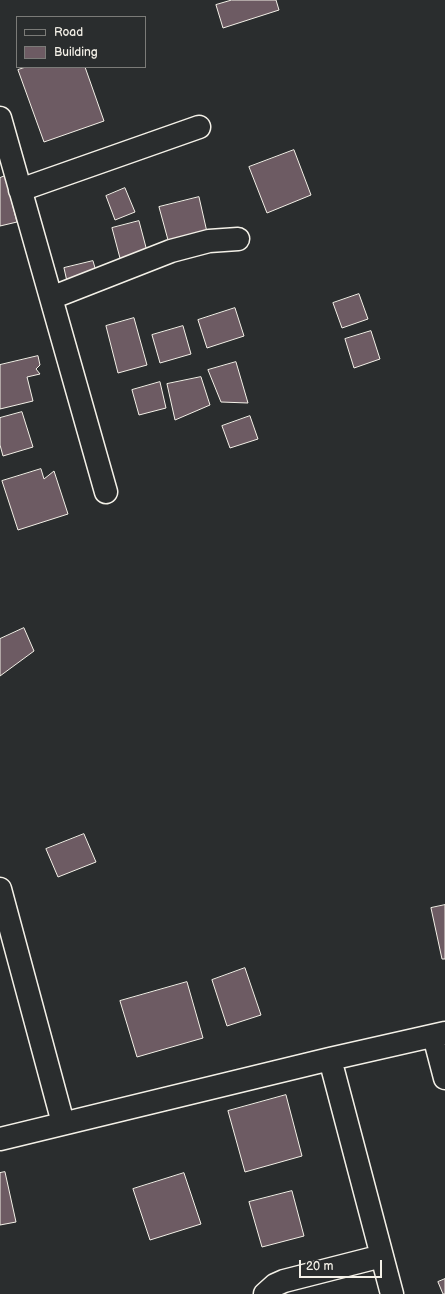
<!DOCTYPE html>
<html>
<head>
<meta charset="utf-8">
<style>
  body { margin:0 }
  #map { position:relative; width:445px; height:1294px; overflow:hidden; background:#2a2d2e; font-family:"Balsamiq Sans",sans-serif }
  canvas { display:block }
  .legend { position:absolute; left:16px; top:16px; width:130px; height:52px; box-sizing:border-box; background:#2a2d2e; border:1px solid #7b7b78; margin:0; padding:5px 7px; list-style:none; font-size:12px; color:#f4f1e8 }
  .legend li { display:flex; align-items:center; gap:8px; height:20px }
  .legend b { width:20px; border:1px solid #7b7b78 }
  .scale { position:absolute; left:299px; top:1260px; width:83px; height:18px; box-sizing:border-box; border:2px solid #f4f1e8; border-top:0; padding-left:5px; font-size:12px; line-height:14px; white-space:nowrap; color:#f4f1e8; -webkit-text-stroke:3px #2a2d2e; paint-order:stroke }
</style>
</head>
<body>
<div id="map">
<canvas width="445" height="1294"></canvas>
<ul class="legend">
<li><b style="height:5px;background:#2a2d2e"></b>Road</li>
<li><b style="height:11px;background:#6d5b63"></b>Building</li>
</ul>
<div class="scale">20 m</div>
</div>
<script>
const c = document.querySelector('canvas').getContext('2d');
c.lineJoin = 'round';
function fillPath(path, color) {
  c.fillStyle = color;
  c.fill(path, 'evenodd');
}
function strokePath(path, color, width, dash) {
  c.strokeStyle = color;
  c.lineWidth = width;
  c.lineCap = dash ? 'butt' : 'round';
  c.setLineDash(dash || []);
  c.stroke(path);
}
const building = new Path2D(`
  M 232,0 L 276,0 L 279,10 L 223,28 L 216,5 Z
  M 26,67 L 85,67 L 104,121 L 44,142 L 18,70 Z
  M 294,150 L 311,195 L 267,213 L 249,167 Z
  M 5,176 L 17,222 L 0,226 L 0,178 Z
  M 125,188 L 135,212 L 115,220 L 106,196 Z
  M 199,197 L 209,241 L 171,251 L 159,207 Z
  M 139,221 L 148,255 L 121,262 L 112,228 Z
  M 93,261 L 98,278 L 68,286 L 64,268 Z
  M 359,294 L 368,319 L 342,328 L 333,303 Z
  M 235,308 L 244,336 L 207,348 L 198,320 Z
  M 134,318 L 147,365 L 118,373 L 106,326 Z
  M 183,326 L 191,354 L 160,363 L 152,335 Z
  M 371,331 L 380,359 L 354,368 L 345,339 Z
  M 38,356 L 40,365 L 36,369 L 40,374 L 27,377 L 33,401 L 0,409 L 0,365 Z
  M 236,362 L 248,403 L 221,402 L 208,370 Z
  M 201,377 L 210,405 L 175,420 L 167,384 Z
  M 160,382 L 166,408 L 139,415 L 132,390 Z
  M 22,412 L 33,447 L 3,456 L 0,445 L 0,418 Z
  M 250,416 L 258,439 L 230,448 L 222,426 Z
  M 41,469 L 44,479 L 54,471 L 68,514 L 18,530 L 2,481 Z
  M 24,628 L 34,651 L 0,676 L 0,639 Z
  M 84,834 L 96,862 L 58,877 L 46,849 Z
  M 445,905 L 445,959 L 442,959 L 431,908 Z
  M 245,968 L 261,1015 L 227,1026 L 212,980 Z
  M 187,982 L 203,1038 L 137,1057 L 120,1001 Z
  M 286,1095 L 302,1156 L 245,1172 L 228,1111 Z
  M 5,1172 L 16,1222 L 0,1225 L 0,1173 Z
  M 184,1173 L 201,1224 L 150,1240 L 133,1189 Z
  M 292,1191 L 304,1236 L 262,1247 L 249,1202 Z
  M 445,1279 L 445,1294 L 443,1294 L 438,1282 Z`);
fillPath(building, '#6d5b63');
strokePath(building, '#f4f1e8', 1);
const street = new Path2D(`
  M 0,118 L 106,492
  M 20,190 L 199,127
  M 51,298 L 171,251 L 209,241 L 238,239
  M 0,889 L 63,1123
  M 434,1036 L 445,1078
  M 330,1059 L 392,1294
  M 0,1139 L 330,1059 L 445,1033
  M 265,1294 L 275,1285 L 284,1281 L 382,1256`);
strokePath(street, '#f4f1e8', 25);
strokePath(street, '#2a2d2e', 22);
</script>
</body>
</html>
